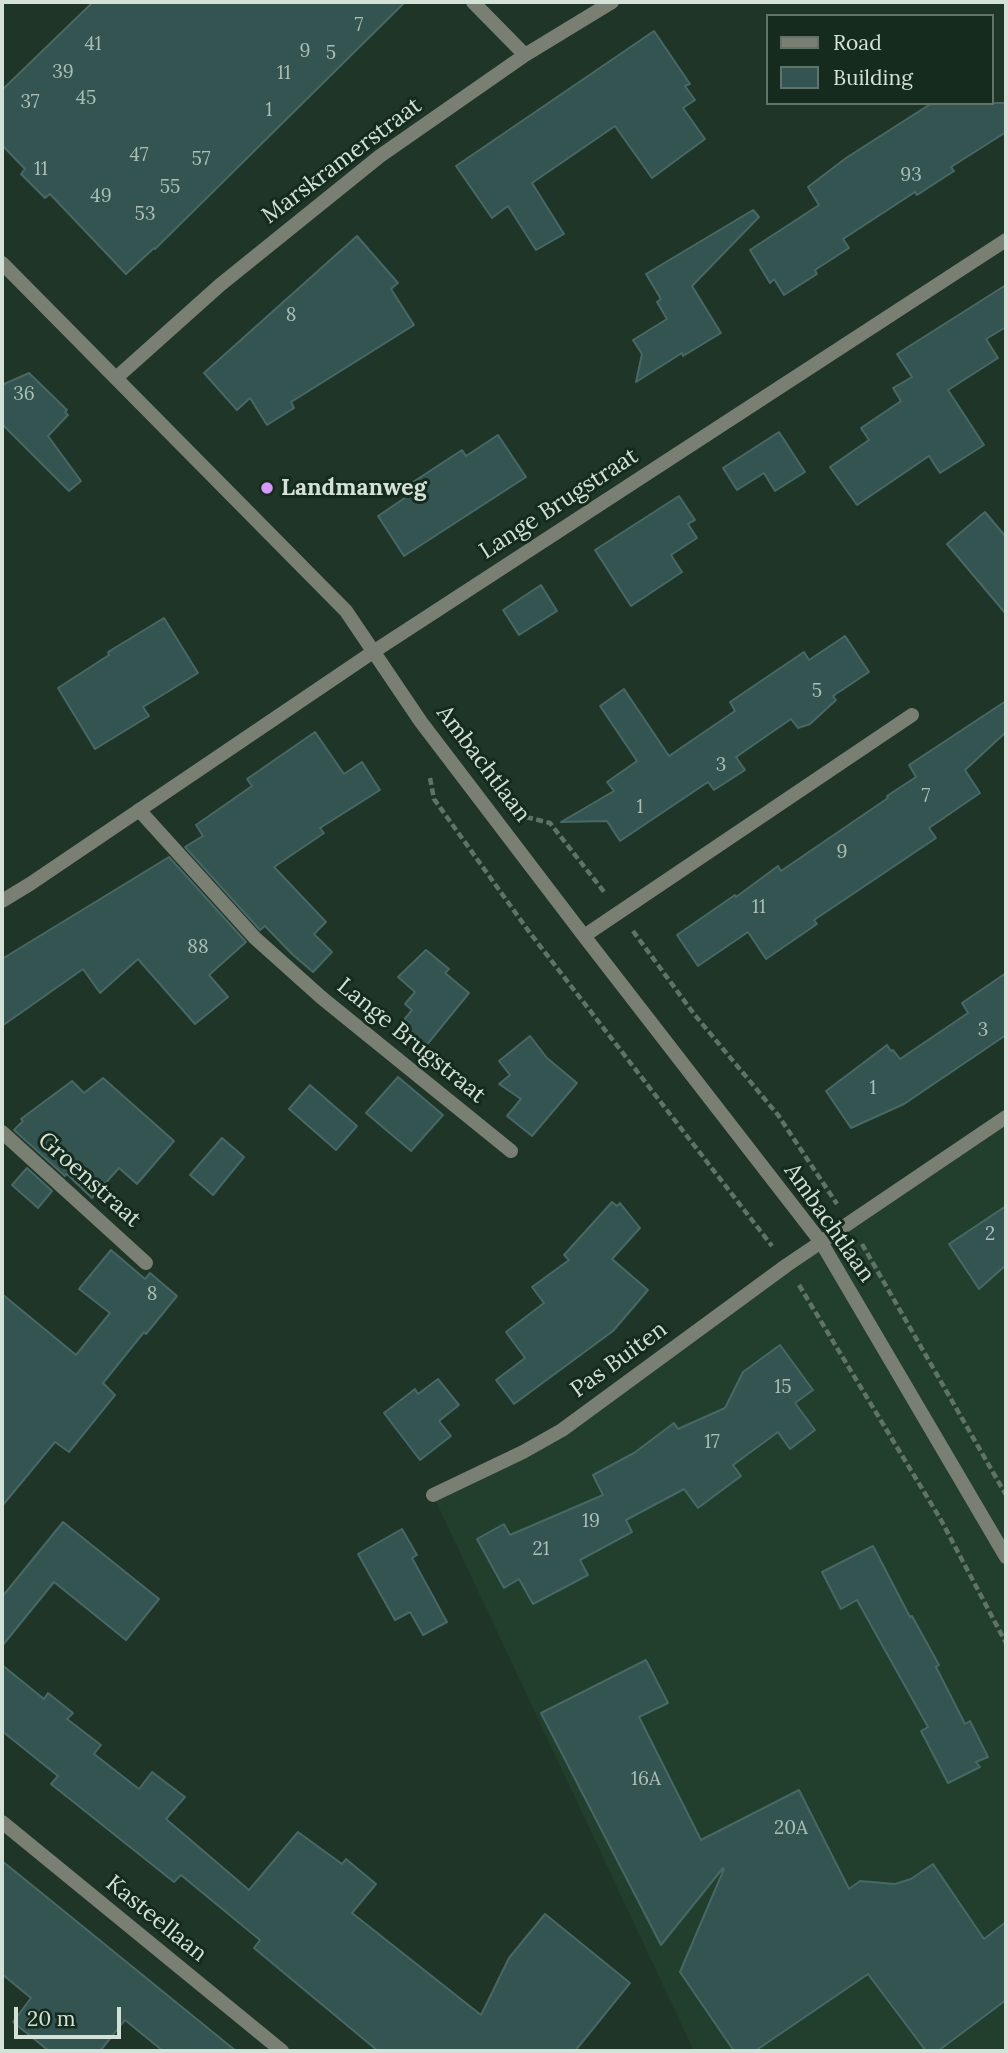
<!DOCTYPE html>
<html>
<head>
<meta charset="utf-8">
<style>
  body { margin:0 }
  #map { position:relative; width:1008px; height:2053px; overflow:hidden; background:#1f3527; font-family:Lora,serif }
  canvas { display:block }
  .frame { position:absolute; inset:0; border:4px solid #d3e1d7; pointer-events:none }
  .legend { position:absolute; left:766px; top:14px; width:228px; height:91px; box-sizing:border-box; background:#152b1d; border:2px solid #617467; margin:0; padding:9px 12px; list-style:none; font-size:21px; color:#d3e1d7 }
  .legend li { display:flex; align-items:center; gap:14px; height:35px }
  .legend b { width:35px; border:2px solid #617467 }
  .scale { position:absolute; left:14px; top:2007px; width:107px; height:32px; box-sizing:border-box; border:4px solid #d3e1d7; border-top:0; padding-left:9px; font-size:21px; line-height:24px; white-space:nowrap; color:#d3e1d7; -webkit-text-stroke:5px #152b1d; paint-order:stroke }
</style>
</head>
<body>
<div id="map">
<canvas width="1008" height="2053"></canvas>
<div class="frame"></div>
<ul class="legend">
<li><b style="height:9px;background:#7a7f73"></b>Road</li>
<li><b style="height:19px;background:#335450"></b>Building</li>
</ul>
<div class="scale">20 m</div>
</div>
<script>
const c = document.querySelector('canvas').getContext('2d');
c.lineJoin = 'round';
function fillPath(path, color) {
  c.fillStyle = color;
  c.fill(path, 'evenodd');
}
function strokePath(path, color, width, dash) {
  c.strokeStyle = color;
  c.lineWidth = width;
  c.lineCap = dash ? 'butt' : 'round';
  c.setLineDash(dash || []);
  c.stroke(path);
}
function write(font, color, halo, rows, align = 'center') {
  c.font = font + ' Lora,serif';
  c.lineWidth = 6;
  c.setLineDash([]);
  c.textBaseline = 'middle';
  c.strokeStyle = halo;
  c.fillStyle = color;
  for (const [text, x, y, turn = 0] of rows) {
    c.save();
    c.translate(x, y);
    c.rotate((+turn || 0) * Math.PI / 180);
    c.textAlign = isNaN(turn) ? turn : align;
    if (halo) c.strokeText(text, 0, 0);
    c.fillText(text, 0, 0);
    c.restore();
  }
}
fillPath(new Path2D(`
  M 1006,1117 L 1006,2051 L 694,2051 L 433,1495 L 523,1452 Z`), '#223f2d');
const building = new Path2D(`
  M 93,2 L 405,2 L 155,249 L 154,248 L 126,274 L 50,194 L 45,198 L 21,174 L 25,169 L 2,145 L 2,90 Z
  M 654,31 L 690,84 L 685,86 L 695,100 L 683,108 L 705,139 L 652,178 L 615,126 L 532,183 L 564,234 L 536,250 L 508,206 L 492,218 L 456,166 Z
  M 932,103 L 1006,103 L 1006,132 L 951,167 L 954,171 L 917,195 L 915,192 L 843,239 L 849,248 L 815,270 L 817,274 L 784,295 L 774,279 L 770,283 L 750,250 L 819,205 L 808,187 L 846,158 Z
  M 753,210 L 759,217 L 692,286 L 721,333 L 683,356 L 682,353 L 636,382 L 642,354 L 633,340 L 667,319 L 657,302 L 661,299 L 646,274 Z
  M 357,236 L 398,283 L 391,289 L 414,325 L 291,402 L 294,408 L 267,425 L 250,398 L 237,410 L 204,373 Z
  M 1006,285 L 1006,327 L 986,339 L 998,358 L 948,390 L 984,445 L 940,473 L 929,456 L 857,505 L 830,467 L 869,440 L 861,428 L 901,401 L 893,388 L 912,377 L 897,354 Z
  M 29,373 L 67,410 L 65,412 L 68,415 L 48,436 L 81,481 L 69,491 L 2,424 L 2,385 Z
  M 779,432 L 805,472 L 775,491 L 764,473 L 737,490 L 723,468 Z
  M 498,435 L 526,477 L 404,556 L 378,516 L 415,491 L 410,484 L 462,450 L 466,456 Z
  M 679,496 L 695,520 L 688,524 L 697,538 L 671,555 L 682,572 L 631,606 L 595,550 Z
  M 985,512 L 1006,537 L 1006,614 L 947,544 Z
  M 541,585 L 557,611 L 519,635 L 503,610 Z
  M 164,618 L 198,673 L 143,707 L 149,716 L 95,749 L 58,688 L 109,655 L 108,652 Z
  M 845,636 L 869,672 L 833,696 L 836,700 L 810,724 L 798,728 L 791,719 L 736,757 L 745,770 L 714,790 L 708,782 L 620,841 L 607,821 L 561,822 L 614,791 L 607,782 L 637,761 L 600,706 L 624,689 L 669,756 L 735,711 L 730,702 L 804,652 L 809,660 Z
  M 1006,701 L 1006,732 L 965,770 L 980,793 L 929,828 L 936,838 L 814,920 L 817,924 L 766,959 L 748,932 L 698,966 L 677,935 L 735,895 L 736,897 L 778,866 L 781,871 L 888,798 L 887,796 L 916,777 L 909,765 Z
  M 315,732 L 344,774 L 362,762 L 380,790 L 320,828 L 324,833 L 274,867 L 326,922 L 314,934 L 332,952 L 313,972 L 292,954 L 265,926 L 260,930 L 185,847 L 203,836 L 196,825 L 252,786 L 247,779 Z
  M 169,857 L 246,942 L 209,975 L 228,997 L 195,1024 L 138,959 L 100,993 L 83,969 L 2,1026 L 2,959 Z
  M 426,950 L 449,969 L 445,973 L 469,993 L 425,1047 L 399,1026 L 412,1010 L 405,1004 L 415,992 L 398,977 Z
  M 1006,973 L 1006,1035 L 904,1104 L 851,1128 L 826,1091 L 887,1045 L 891,1051 L 893,1050 L 900,1059 L 968,1013 L 962,1003 Z
  M 530,1036 L 547,1058 L 577,1083 L 532,1136 L 507,1116 L 521,1099 L 499,1084 L 510,1075 L 499,1061 Z
  M 398,1077 L 443,1115 L 411,1151 L 366,1113 Z
  M 103,1078 L 174,1141 L 137,1184 L 119,1168 L 92,1198 L 67,1174 L 65,1176 L 14,1130 L 23,1121 L 21,1119 L 72,1081 L 84,1093 Z
  M 310,1085 L 357,1126 L 336,1150 L 289,1109 Z
  M 222,1138 L 244,1157 L 213,1195 L 190,1175 Z
  M 27,1168 L 52,1191 L 38,1208 L 12,1185 Z
  M 612,1202 L 617,1206 L 620,1203 L 640,1228 L 612,1259 L 648,1290 L 613,1331 L 514,1404 L 496,1380 L 525,1358 L 506,1332 L 544,1303 L 532,1287 L 569,1260 L 564,1255 Z
  M 1006,1206 L 1006,1265 L 979,1289 L 949,1244 Z
  M 111,1250 L 145,1279 L 150,1273 L 177,1296 L 146,1334 L 144,1332 L 103,1383 L 115,1395 L 69,1452 L 55,1442 L 2,1506 L 2,1294 L 76,1355 L 110,1313 L 79,1289 Z
  M 780,1345 L 813,1390 L 795,1403 L 815,1430 L 790,1449 L 778,1432 L 733,1465 L 741,1476 L 698,1508 L 684,1489 L 626,1520 L 632,1532 L 580,1560 L 588,1575 L 533,1604 L 519,1579 L 504,1588 L 477,1539 L 504,1524 L 510,1535 L 603,1495 L 593,1475 L 634,1453 L 674,1423 L 678,1429 L 725,1408 L 743,1372 Z
  M 438,1379 L 459,1405 L 439,1421 L 451,1436 L 420,1460 L 384,1413 L 415,1389 L 418,1394 Z
  M 63,1522 L 159,1599 L 126,1640 L 54,1582 L 2,1646 L 2,1597 Z
  M 402,1529 L 417,1555 L 412,1558 L 447,1622 L 423,1635 L 410,1612 L 395,1620 L 358,1554 Z
  M 873,1546 L 910,1617 L 912,1616 L 939,1665 L 936,1667 L 965,1724 L 970,1721 L 988,1757 L 976,1762 L 980,1767 L 948,1783 L 921,1731 L 928,1727 L 857,1600 L 841,1609 L 822,1572 Z
  M 646,1660 L 668,1703 L 639,1717 L 701,1840 L 799,1790 L 849,1889 L 860,1881 L 895,1884 L 911,1879 L 933,1864 L 984,1939 L 1006,1922 L 1006,2000 L 938,2051 L 926,2051 L 868,1974 L 755,2051 L 734,2051 L 680,1972 L 724,1869 L 723,1868 L 661,1945 L 541,1713 Z
  M 2,1665 L 44,1699 L 48,1693 L 73,1713 L 67,1719 L 101,1745 L 94,1754 L 139,1789 L 152,1772 L 185,1797 L 166,1819 L 249,1890 L 298,1832 L 342,1864 L 346,1859 L 376,1884 L 352,1913 L 481,2015 L 509,1958 L 545,1914 L 630,1983 L 575,2051 L 378,2051 L 254,1948 L 260,1940 L 181,1875 L 174,1882 L 51,1784 L 58,1776 L 2,1731 Z
  M 2,1861 L 33,1886 L 236,2051 L 163,2051 L 125,2020 L 100,2051 L 49,2051 L 13,2022 L 31,1998 L 2,1974 Z`);
fillPath(building, '#335450');
strokePath(building, '#476864', 2);
strokePath(new Path2D(`
  M 430,778 L 434,799 L 530,933 L 772,1246
  M 526,817 L 550,823 L 605,893
  M 633,931 L 694,1014 L 778,1115 L 837,1204
  M 862,1244 L 1006,1495
  M 799,1285 L 941,1520 L 1006,1643`), '#607367', 4.5, [7, 3.5]);
strokePath(new Path2D(`
  M 473,2 L 525,55
  M 2,263 L 346,611 L 421,722 L 584,936 L 821,1242 L 1006,1557
  M 116,378 L 220,285 L 380,156 L 525,55 L 612,2
  M 139,810 L 255,938 L 322,998 L 511,1151
  M 584,936 L 912,715
  M 2,1132 L 146,1263
  M 433,1495 L 523,1452 L 562,1430 L 787,1265 L 1006,1117
  M 2,1822 L 282,2051`), '#7a7f73', 14);
strokePath(new Path2D(`
  M 2,901 L 30,884 L 373,652 L 1006,240`), '#7a7f73', 14);
for (const [x, y, r, color] of [
  [267,488,7,"#d69bfa"]
]) {
  const dot = new Path2D();
  dot.arc(x, y, r, 0, 2 * Math.PI);
  c.fillStyle = color;
  c.fill(dot);
  strokePath(dot, '#152b1d', 2.5);
}
write('19px', '#abbeb5', null, [
  ["7",359,26],
  ["41",93,45],
  ["9",305,52],
  ["5",331,54],
  ["39",63,73],
  ["11",284,74],
  ["45",86,99],
  ["37",30,103],
  ["1",269,111],
  ["47",139,156],
  ["57",201,160],
  ["11",41,170],
  ["93",911,176],
  ["55",170,188],
  ["49",101,197],
  ["53",145,215],
  ["8",291,316],
  ["36",24,395],
  ["5",817,692],
  ["3",721,766],
  ["7",926,797],
  ["1",640,808],
  ["9",842,853],
  ["11",759,908],
  ["88",198,948],
  ["3",983,1031],
  ["1",873,1089],
  ["2",990,1235],
  ["8",152,1295],
  ["15",783,1388],
  ["17",712,1443],
  ["19",591,1522],
  ["21",541,1550],
  ["16A",646,1780],
  ["20A",791,1829]
]);
write('23px', '#d3e1d7', '#152b1d', [
  ["Marskramerstraat",342,161,-37],
  ["Lange Brugstraat",559,504,-33],
  ["Ambachtlaan",483,764,53],
  ["Lange Brugstraat",411,1041,39],
  ["Groenstraat",89,1180,42],
  ["Ambachtlaan",829,1223,55],
  ["Pas Buiten",619,1360,-36],
  ["Kasteellaan",156,1919,39]
]);
write('bold 23px', '#d3e1d7', '#152b1d', [
  ["Landmanweg",281,488]
], 'left');
</script>
</body>
</html>
